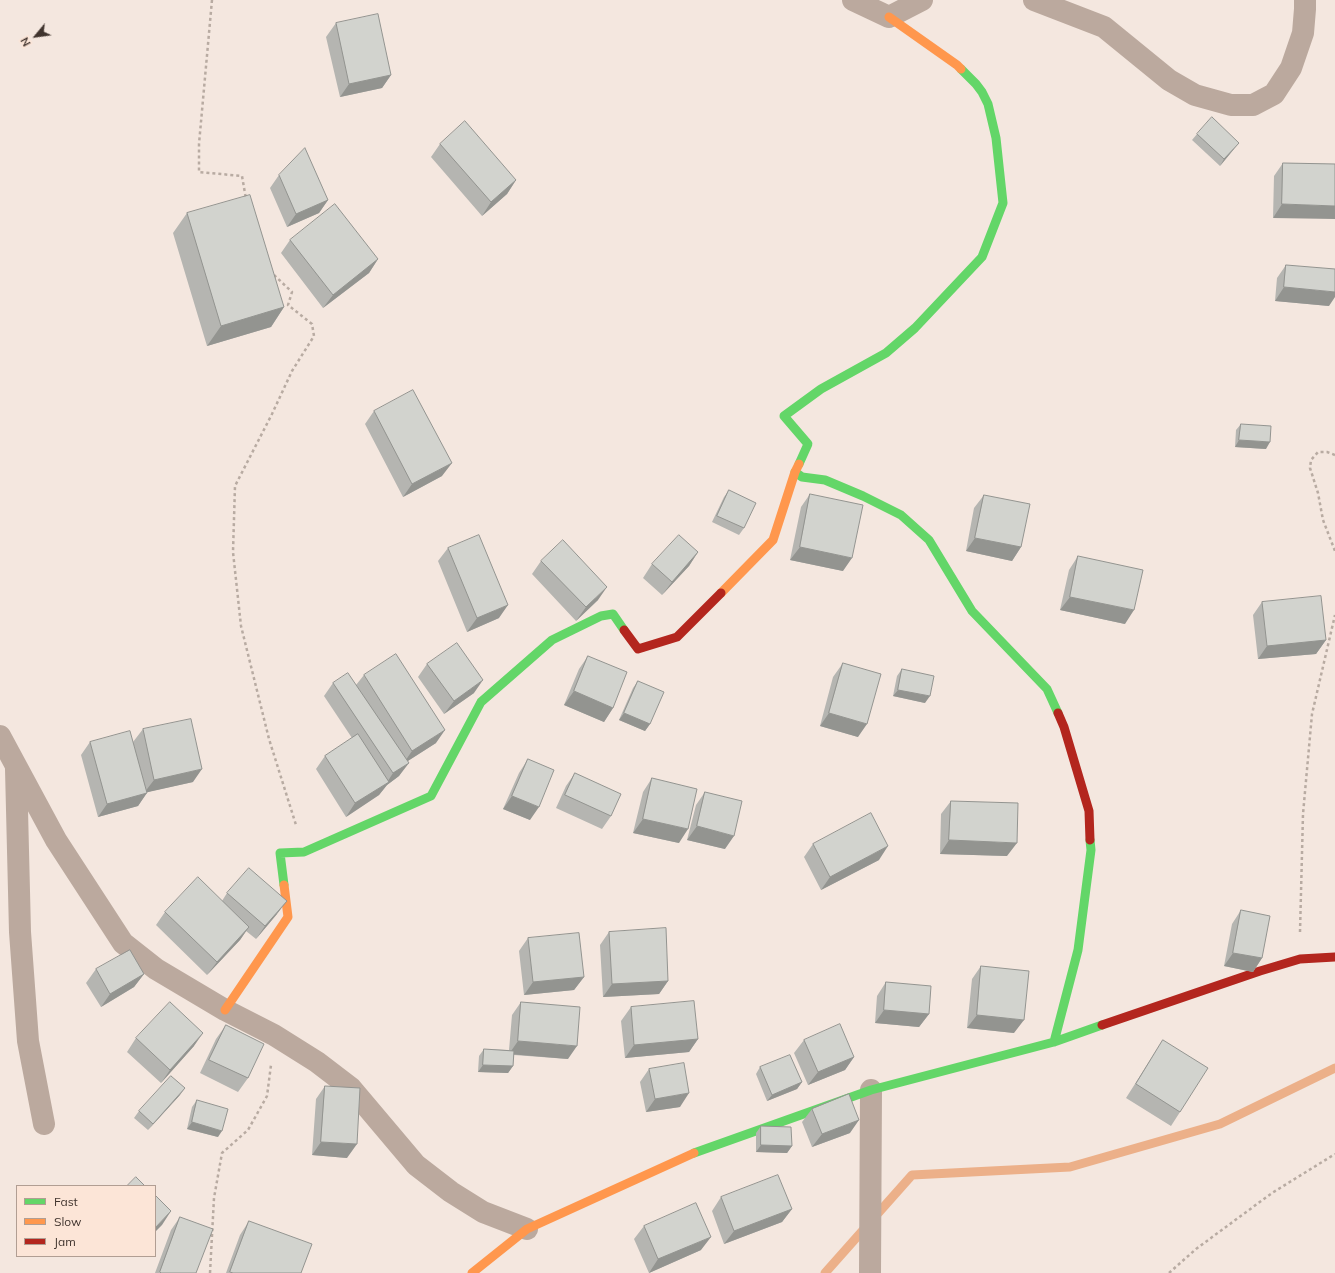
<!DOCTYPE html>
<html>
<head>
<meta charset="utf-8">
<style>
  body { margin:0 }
  #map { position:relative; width:1335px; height:1273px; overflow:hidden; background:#f4e7df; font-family:Mulish,sans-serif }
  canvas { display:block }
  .legend { position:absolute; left:16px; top:1185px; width:140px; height:72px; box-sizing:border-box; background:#fce5d7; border:1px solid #b19e93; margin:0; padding:5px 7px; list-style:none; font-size:12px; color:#40342e }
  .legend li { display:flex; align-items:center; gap:8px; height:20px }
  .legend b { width:20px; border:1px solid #b19e93 }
  .north { position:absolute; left:16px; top:16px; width:40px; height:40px; -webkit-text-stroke:3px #fce5d7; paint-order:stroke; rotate:241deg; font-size:11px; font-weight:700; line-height:16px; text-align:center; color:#40342e }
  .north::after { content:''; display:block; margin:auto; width:14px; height:18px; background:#40342e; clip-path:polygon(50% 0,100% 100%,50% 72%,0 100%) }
</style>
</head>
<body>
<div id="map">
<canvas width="1335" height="1273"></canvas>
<ul class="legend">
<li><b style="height:5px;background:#63d668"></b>Fast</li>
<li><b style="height:5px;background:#ff974d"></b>Slow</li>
<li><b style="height:5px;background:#b3261e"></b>Jam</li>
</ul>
<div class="north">N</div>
</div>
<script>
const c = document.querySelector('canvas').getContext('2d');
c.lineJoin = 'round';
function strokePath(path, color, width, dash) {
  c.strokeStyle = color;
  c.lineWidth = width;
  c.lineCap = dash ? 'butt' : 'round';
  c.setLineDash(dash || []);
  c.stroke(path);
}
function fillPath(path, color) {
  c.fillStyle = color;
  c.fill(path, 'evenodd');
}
strokePath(new Path2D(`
  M 825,1273 L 912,1175 L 1070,1167 L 1220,1124 L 1335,1068`), '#ecb089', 9);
strokePath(new Path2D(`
  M 212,0 L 199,144 L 199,172 L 242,176 L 246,199
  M 274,275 L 292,292 L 288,305 L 312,324 L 314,336 L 292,371 L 272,414 L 235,486 L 233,552 L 241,626 L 269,739 L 296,825
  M 1335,455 L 1327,452 L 1318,452 L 1311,460 L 1310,468 L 1318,493 L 1323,520 L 1335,551
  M 1300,932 L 1303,814 L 1312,714 L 1335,615
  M 210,1273 L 214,1198 L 222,1153 L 248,1130 L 267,1096 L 271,1065
  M 1169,1273 L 1196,1249 L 1272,1193 L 1335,1154`), '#b8aba2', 2.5, [3, 3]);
strokePath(new Path2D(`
  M 853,0 L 889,17 L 922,0
  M 1034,0 L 1104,27 L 1169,80 L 1195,95 L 1231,105 L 1253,105 L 1274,94 L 1291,68 L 1303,33 L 1305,9 L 1305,0
  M 0,736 L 56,840 L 123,943 L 156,969 L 225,1010 L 274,1035 L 317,1062 L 351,1088 L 416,1165 L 451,1192 L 483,1212 L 527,1229
  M 16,769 L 20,932 L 28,1041 L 44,1124
  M 870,1273 L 871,1090`), '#bba99e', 22);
strokePath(new Path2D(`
  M 799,464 L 808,444 L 784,416 L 821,389 L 886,353 L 915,328 L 982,257 L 1003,203 L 996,138 L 988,104 L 982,92 L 976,84 L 961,69
  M 795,472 L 802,477 L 825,480 L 863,496 L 901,515 L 929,540 L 972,611 L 1047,689 L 1058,713
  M 284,885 L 280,853 L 304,852 L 431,796 L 481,702 L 552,640 L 601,616 L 613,614 L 624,630
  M 1054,1042 L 1078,950 L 1091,850 L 1090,840
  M 694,1153 L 871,1090 L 1054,1042 L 1102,1025`), '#63d668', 9);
strokePath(new Path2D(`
  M 889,17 L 957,65 L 961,69
  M 721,593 L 773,540 L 795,472 L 799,464
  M 225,1010 L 288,917 L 284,885
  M 472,1273 L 527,1229 L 694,1153`), '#ff974d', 9);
strokePath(new Path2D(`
  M 624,630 L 638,649 L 677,637 L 721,593
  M 1058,713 L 1064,727 L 1089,811 L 1090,840
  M 1102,1025 L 1260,971 L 1300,959 L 1335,957`), '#b3261e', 9);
fillPath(new Path2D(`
  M 336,23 L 391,75 L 382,88 L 340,97 L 326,37 Z
  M 1197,134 L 1234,149 L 1220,166 L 1192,140 Z
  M 440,144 L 516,180 L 507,194 L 482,216 L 431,157 Z
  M 1283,163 L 1335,164 L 1273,218 L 1274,176 Z
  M 279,175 L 328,200 L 319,213 L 287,227 L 270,188 Z
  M 187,213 L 284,307 L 271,327 L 207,346 L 173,233 Z
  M 290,240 L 378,259 L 369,273 L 323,308 L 281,253 Z
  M 1286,265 L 1329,306 L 1275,301 L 1277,278 Z
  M 374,411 L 442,476 L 403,497 L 365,424 Z
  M 1241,424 L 1266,449 L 1235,447 L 1236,430 Z
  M 729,490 L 744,528 L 739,535 L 712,522 L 724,497 Z
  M 810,494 L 843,571 L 790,560 L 801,507 Z
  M 984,495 L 1021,547 L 1012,561 L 966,551 L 974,508 Z
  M 448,548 L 499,618 L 467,632 L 438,561 Z
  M 698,552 L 689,566 L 662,595 L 643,578 L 652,564 Z
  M 1078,556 L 1125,624 L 1060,610 L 1069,570 Z
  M 541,561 L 598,600 L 576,621 L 532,574 Z
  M 1262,602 L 1326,640 L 1316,654 L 1258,659 L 1253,615 Z
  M 588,656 L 613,708 L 604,722 L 564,705 L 579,669 Z
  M 843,663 L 858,737 L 820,726 L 833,677 Z
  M 427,664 L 474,693 L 444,714 L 418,677 Z
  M 902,669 L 925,703 L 893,696 L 897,676 Z
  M 364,675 L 436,743 L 408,761 L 399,776 L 387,785 L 379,795 L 346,817 L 316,769 L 325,756 L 352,738 L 324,696 L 333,683 L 356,685 Z
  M 638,681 L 650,724 L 645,731 L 619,720 L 633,688 Z
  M 143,729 L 193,782 L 147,792 L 138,806 L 98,817 L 81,755 L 90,742 L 135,750 L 133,742 Z
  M 528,759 L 530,820 L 503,809 L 519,773 Z
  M 575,773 L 611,816 L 602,829 L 556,808 L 566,786 Z
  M 652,778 L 679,843 L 633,833 L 643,792 Z
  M 705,792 L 725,849 L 687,840 L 696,805 Z
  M 951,801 L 1007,856 L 940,854 L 941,814 Z
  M 813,844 L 879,860 L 821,890 L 804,857 Z
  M 227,893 L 277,914 L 256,939 L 246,931 L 240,940 L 207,975 L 156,925 L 165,912 L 222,901 Z
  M 1241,910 L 1262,958 L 1253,972 L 1224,966 L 1232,924 Z
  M 609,932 L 668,981 L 659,994 L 603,997 L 600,945 Z
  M 528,938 L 584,977 L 574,990 L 524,995 L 519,951 Z
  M 981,966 L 1014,1033 L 967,1028 L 972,979 Z
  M 96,969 L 144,974 L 134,987 L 101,1007 L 86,983 Z
  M 886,982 L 929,1014 L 919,1027 L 875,1023 L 877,996 Z
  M 521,1002 L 568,1059 L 514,1055 L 513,1066 L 508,1073 L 478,1072 L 479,1056 L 484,1049 L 509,1050 L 512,1015 Z
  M 631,1007 L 698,1039 L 689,1052 L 625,1058 L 621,1021 Z
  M 226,1025 L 248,1078 L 238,1092 L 200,1073 L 216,1039 Z
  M 136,1038 L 194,1046 L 161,1083 L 127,1052 Z
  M 804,1040 L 854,1057 L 845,1070 L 808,1085 L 794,1053 Z
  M 1163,1040 L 1180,1112 L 1171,1126 L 1126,1098 L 1154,1054 Z
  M 760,1067 L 802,1082 L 797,1089 L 767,1101 L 756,1074 Z
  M 649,1069 L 680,1107 L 646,1112 L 640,1082 Z
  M 325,1086 L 347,1158 L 312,1155 L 316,1099 Z
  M 180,1095 L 148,1130 L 134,1118 L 139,1111 Z
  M 197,1100 L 218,1137 L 187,1129 L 192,1107 Z
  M 812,1109 L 850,1133 L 812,1147 L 802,1122 Z
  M 761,1126 L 792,1146 L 787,1153 L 756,1152 L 756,1133 Z
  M 721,1197 L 792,1209 L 782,1222 L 724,1244 L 712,1211 Z
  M 180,1217 L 196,1273 L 155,1273 L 171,1230 Z
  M 249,1221 L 301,1273 L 226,1273 L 240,1235 Z
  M 644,1226 L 701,1250 L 649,1273 L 634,1239 Z`), '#b5b5b1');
fillPath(new Path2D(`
  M 391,75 L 382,88 L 340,97 L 349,84 Z
  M 1239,143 L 1234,149 L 1220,166 L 1224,159 Z
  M 516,180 L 507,194 L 482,216 L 491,202 Z
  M 328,200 L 319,213 L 287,227 L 296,214 Z
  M 1282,204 L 1335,206 L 1335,219 L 1273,218 Z
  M 378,259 L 369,273 L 323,308 L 333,295 Z
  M 1284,287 L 1335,292 L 1335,297 L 1329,306 L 1275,301 Z
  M 284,307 L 271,327 L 207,346 L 221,326 Z
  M 1239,440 L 1270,442 L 1266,449 L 1235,447 Z
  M 452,463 L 442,476 L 403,497 L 412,484 Z
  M 975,538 L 1021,547 L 1012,561 L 966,551 Z
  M 800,547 L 852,558 L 843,571 L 790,560 Z
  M 698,552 L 689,566 L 662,595 L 672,582 Z
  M 607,587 L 598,600 L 576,621 L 586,607 Z
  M 1070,597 L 1134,610 L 1125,624 L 1060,610 Z
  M 508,605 L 499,618 L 467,632 L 477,618 Z
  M 1326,640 L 1316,654 L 1258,659 L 1267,646 Z
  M 483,680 L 474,693 L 444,714 L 454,701 Z
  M 898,690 L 930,696 L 925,703 L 893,696 Z
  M 574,691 L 613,708 L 604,722 L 564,705 Z
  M 624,713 L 650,724 L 645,731 L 619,720 Z
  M 829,713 L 867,724 L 858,737 L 820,726 Z
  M 445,730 L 436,743 L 403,764 L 412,751 Z
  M 409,763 L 399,776 L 387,785 L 379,795 L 346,817 L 355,803 L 386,784 L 393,773 Z
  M 202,769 L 193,782 L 144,793 L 154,780 Z
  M 147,793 L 138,806 L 98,817 L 107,804 Z
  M 512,796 L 539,807 L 530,820 L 503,809 Z
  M 643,819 L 688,829 L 679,843 L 633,833 Z
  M 697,826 L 734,836 L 725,849 L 687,840 Z
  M 949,840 L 1017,843 L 1007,856 L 940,854 Z
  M 888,846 L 879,860 L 821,890 L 830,877 Z
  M 287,901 L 277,914 L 256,939 L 265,926 Z
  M 249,927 L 240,940 L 207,975 L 217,962 Z
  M 1233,953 L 1262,958 L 1253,972 L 1224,966 Z
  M 144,974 L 134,987 L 101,1007 L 110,994 Z
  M 584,977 L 574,990 L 524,995 L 533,982 Z
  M 668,981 L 659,994 L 603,997 L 612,984 Z
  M 884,1010 L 929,1014 L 919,1027 L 875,1023 Z
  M 977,1015 L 1024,1020 L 1014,1033 L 967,1028 Z
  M 203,1033 L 194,1046 L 161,1083 L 170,1070 Z
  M 698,1039 L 689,1052 L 625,1058 L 634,1045 Z
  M 518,1041 L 577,1046 L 568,1059 L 509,1054 Z
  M 854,1057 L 845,1070 L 808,1085 L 818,1072 Z
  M 483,1065 L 513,1066 L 508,1073 L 478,1072 Z
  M 802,1082 L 797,1089 L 767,1101 L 772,1095 Z
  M 185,1088 L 180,1095 L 148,1130 L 153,1124 Z
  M 689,1093 L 680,1107 L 646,1112 L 655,1099 Z
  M 859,1120 L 850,1133 L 812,1147 L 822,1134 Z
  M 192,1122 L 222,1131 L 218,1137 L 187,1129 Z
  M 321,1142 L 357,1144 L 347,1158 L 312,1155 Z
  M 761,1145 L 792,1146 L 787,1153 L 756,1152 Z
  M 792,1209 L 782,1222 L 724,1244 L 734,1231 Z
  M 171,1211 L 162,1225 L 155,1232 L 155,1228 Z
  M 711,1237 L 701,1250 L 649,1273 L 658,1259 Z`), '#939490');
const building = new Path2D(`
  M 378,14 L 391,75 L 349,84 L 336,23 Z
  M 1212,117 L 1239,143 L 1224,159 L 1197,134 Z
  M 465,121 L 516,180 L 491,202 L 440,144 Z
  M 305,148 L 328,200 L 296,214 L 279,175 Z
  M 1283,163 L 1335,164 L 1335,206 L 1282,204 Z
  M 250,195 L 284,307 L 221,326 L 187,213 Z
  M 335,204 L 378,259 L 333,295 L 290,240 Z
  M 1286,265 L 1335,269 L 1335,292 L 1284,287 Z
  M 413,390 L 452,463 L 412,484 L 374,411 Z
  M 1241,424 L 1271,426 L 1270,442 L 1239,440 Z
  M 729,490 L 756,503 L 744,528 L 717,516 Z
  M 810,494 L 863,505 L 852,558 L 800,547 Z
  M 984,495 L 1030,504 L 1021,547 L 975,538 Z
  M 479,535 L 508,605 L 477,618 L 448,548 Z
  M 679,535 L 698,552 L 672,582 L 652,564 Z
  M 563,540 L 607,587 L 586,607 L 541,561 Z
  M 1078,556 L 1143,570 L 1134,610 L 1070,597 Z
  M 1321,596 L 1326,640 L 1267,646 L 1262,602 Z
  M 457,643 L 483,680 L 454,701 L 427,664 Z
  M 396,654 L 445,730 L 412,751 L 364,675 Z
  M 588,656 L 627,672 L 613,708 L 574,691 Z
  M 843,663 L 881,674 L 867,724 L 829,713 Z
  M 902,669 L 934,676 L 930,696 L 898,690 Z
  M 348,673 L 409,763 L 393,773 L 333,683 Z
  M 638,681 L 664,692 L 650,724 L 624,713 Z
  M 191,719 L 202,769 L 154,780 L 143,729 Z
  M 130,731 L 147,793 L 107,804 L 90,742 Z
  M 358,734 L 389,782 L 355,803 L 325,756 Z
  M 528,759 L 554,770 L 539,807 L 512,796 Z
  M 575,773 L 621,794 L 611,816 L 565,795 Z
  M 652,778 L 697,789 L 688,829 L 643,819 Z
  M 705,792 L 742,801 L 734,836 L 697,826 Z
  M 951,801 L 1018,803 L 1017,843 L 949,840 Z
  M 871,813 L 888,846 L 830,877 L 813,844 Z
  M 249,868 L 287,901 L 265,926 L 227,893 Z
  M 198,877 L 249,927 L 217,962 L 165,912 Z
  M 1241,910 L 1270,916 L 1262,958 L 1233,953 Z
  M 666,928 L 668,981 L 612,984 L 609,932 Z
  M 579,933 L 584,977 L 533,982 L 528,938 Z
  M 130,950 L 144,974 L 110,994 L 96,969 Z
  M 981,966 L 1029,971 L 1024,1020 L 977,1015 Z
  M 886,982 L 931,986 L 929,1014 L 884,1010 Z
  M 694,1001 L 698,1039 L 634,1045 L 631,1007 Z
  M 170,1002 L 203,1033 L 170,1070 L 136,1038 Z
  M 521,1002 L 580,1007 L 577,1046 L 518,1041 Z
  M 840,1024 L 854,1057 L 818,1072 L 804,1040 Z
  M 226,1025 L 264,1044 L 248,1078 L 209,1060 Z
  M 1163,1040 L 1208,1068 L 1180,1112 L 1136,1084 Z
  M 484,1049 L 514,1051 L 513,1066 L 483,1065 Z
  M 790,1055 L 802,1082 L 772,1095 L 760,1067 Z
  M 684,1063 L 689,1093 L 655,1099 L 649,1069 Z
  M 171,1076 L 185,1088 L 153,1124 L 139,1111 Z
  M 325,1086 L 360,1088 L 357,1144 L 321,1142 Z
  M 849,1094 L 859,1120 L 822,1134 L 812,1109 Z
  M 197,1100 L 228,1109 L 222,1131 L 192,1122 Z
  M 761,1126 L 791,1127 L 792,1146 L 761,1145 Z
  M 778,1175 L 792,1209 L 734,1231 L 721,1197 Z
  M 136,1177 L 145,1186 L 127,1186 Z
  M 155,1195 L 171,1211 L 155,1228 Z
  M 696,1203 L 711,1237 L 658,1259 L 644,1226 Z
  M 180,1217 L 213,1229 L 196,1273 L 161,1273 L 160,1272 Z
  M 249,1221 L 312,1244 L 301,1273 L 233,1273 L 230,1272 Z`);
fillPath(building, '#d2d3ce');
strokePath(building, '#939490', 1);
</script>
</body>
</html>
